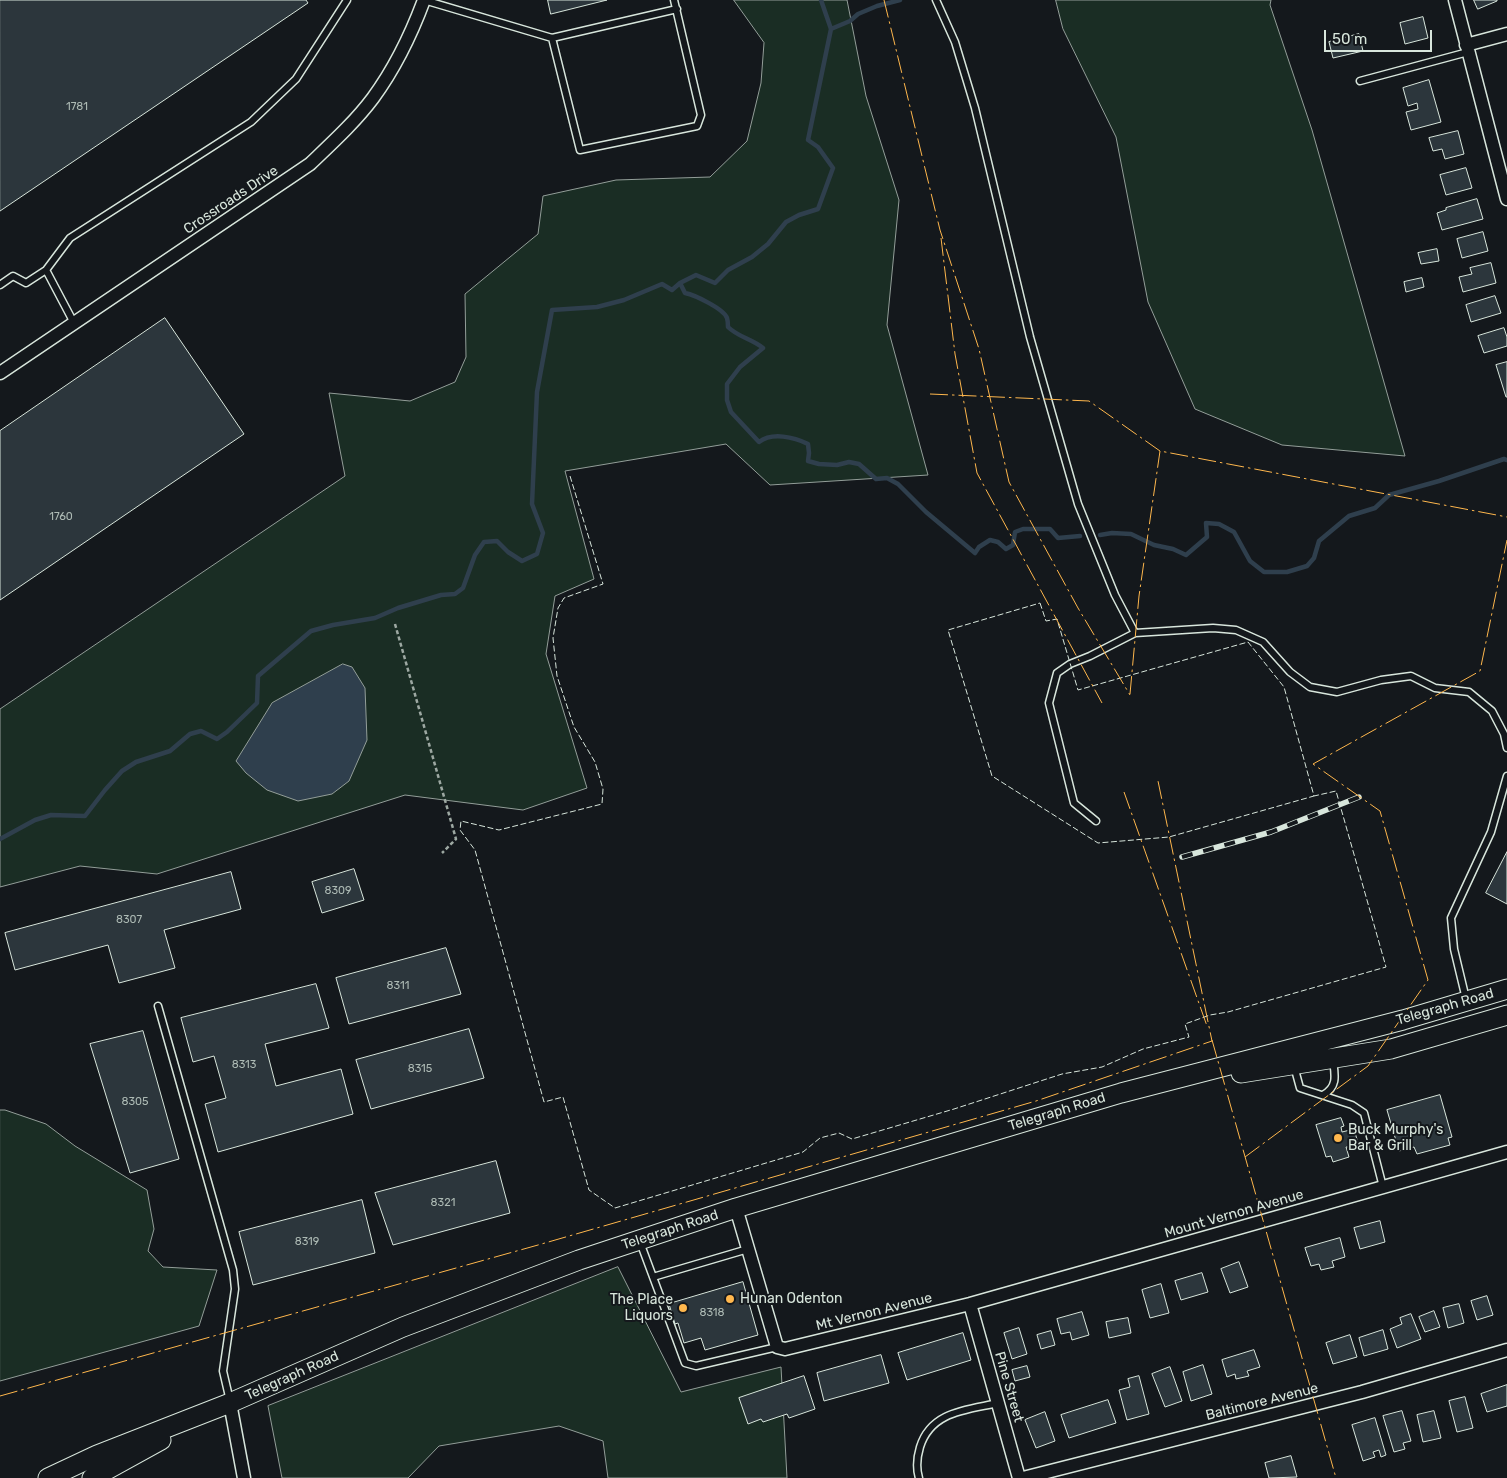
<!DOCTYPE html>
<html>
<head>
<meta charset="utf-8">
<style>
  body { margin:0 }
  #map { position:relative; width:1507px; height:1478px; overflow:hidden; background:#14181c; font-family:Rubik,sans-serif }
  canvas { display:block }
  .scale { position:absolute; left:1324px; top:30px; width:108px; height:22px; box-sizing:border-box; border:2px solid #d8e6dc; border-top:0; padding-left:6px; font-size:15px; line-height:18px; white-space:nowrap; color:#d8e6dc; -webkit-text-stroke:4px #14181c; paint-order:stroke }
</style>
</head>
<body>
<div id="map">
<canvas width="1507" height="1478"></canvas>
<div class="scale">50 m</div>
</div>
<script>
const c = document.querySelector('canvas').getContext('2d');
c.lineJoin = 'round';
function fillPath(path, color) {
  c.fillStyle = color;
  c.fill(path, 'evenodd');
}
function strokePath(path, color, width, dash) {
  c.strokeStyle = color;
  c.lineWidth = width;
  c.lineCap = dash ? 'butt' : 'round';
  c.setLineDash(dash || []);
  c.stroke(path);
}
function write(font, color, halo, rows, align = 'center') {
  c.font = font + ' Rubik,sans-serif';
  c.lineWidth = 4;
  c.setLineDash([]);
  c.textBaseline = 'middle';
  c.strokeStyle = halo;
  c.fillStyle = color;
  for (const [text, x, y, turn = 0] of rows) {
    c.save();
    c.translate(x, y);
    c.rotate((+turn || 0) * Math.PI / 180);
    c.textAlign = isNaN(turn) ? turn : align;
    if (halo) c.strokeText(text, 0, 0);
    c.fillText(text, 0, 0);
    c.restore();
  }
}
const green = new Path2D(`
  M 734,0 L 847,0 L 866,96 L 899,200 L 887,325 L 928,475 L 770,485 L 726,444 L 565,471 L 594,579 L 555,596 L 546,654 L 587,788 L 523,810 L 405,795 L 157,874 L 80,866 L 0,887 L 0,709 L 345,476 L 329,393 L 410,401 L 455,382 L 466,357 L 465,294 L 538,234 L 543,196 L 616,180 L 710,177 L 747,141 L 761,83 L 764,43 Z
  M 1056,0 L 1271,0 L 1270,5 L 1312,130 L 1405,456 L 1282,445 L 1195,409 L 1148,302 L 1116,137 L 1063,29 Z
  M 0,1110 L 5,1110 L 46,1124 L 75,1146 L 147,1190 L 154,1229 L 148,1251 L 163,1267 L 217,1270 L 199,1326 L 0,1381 Z
  M 618,1267 L 681,1392 L 781,1367 L 787,1478 L 608,1478 L 603,1441 L 559,1426 L 439,1446 L 408,1478 L 282,1478 L 268,1406 Z`);
fillPath(green, '#1a2d24');
strokePath(green, '#939e99', 1);
const water = new Path2D(`
  M 343,664 L 352,667 L 365,688 L 367,740 L 349,781 L 332,794 L 298,801 L 267,790 L 246,773 L 236,761 L 272,703 Z`);
fillPath(water, '#2f3f4d');
strokePath(water, '#939e99', 1);
strokePath(new Path2D(`
  M 831,29 L 850,21 L 858,14 L 877,6 L 900,0
  M 680,283 L 685,293 C 695,295 724,309 727,318 C 728,321 728,324 728,327 C 738,337 752,339 763,348 L 740,367 L 727,384 L 727,400 L 731,412 L 759,442 C 772,432 794,437 808,444 L 809,453 L 808,461 L 819,464 L 837,465 L 849,462 L 859,464 L 876,479 L 887,478 L 898,484 L 926,512 L 975,553 L 979,547 L 990,540 L 998,542 L 1006,549 L 1013,545 L 1015,532 L 1023,529 L 1050,529 L 1058,538 L 1080,536
  M 1100,535 L 1112,533 L 1131,534 L 1154,545 L 1173,549 L 1186,555 L 1207,537 L 1206,523 L 1219,524 L 1234,532 L 1250,561 L 1264,572 L 1287,572 L 1307,566 L 1314,558 L 1319,541 L 1349,516 L 1375,508 L 1389,495 L 1439,481 L 1504,459 L 1507,460
  M 0,839 L 35,820 L 51,815 L 85,816 L 105,790 L 122,771 L 136,762 L 170,751 L 190,734 L 201,731 L 217,739 L 227,732 L 257,703 L 258,676 L 311,631 L 333,625 L 375,618 L 398,608 L 441,595 L 455,594 L 463,588 L 475,555 L 484,542 L 497,541 L 508,552 L 522,561 L 537,554 L 543,533 L 532,504 L 537,392 L 552,310 L 597,307 L 624,300 L 662,284 L 672,290 L 680,283 L 696,275 L 715,283 L 728,270 L 752,257 L 768,244 L 786,222 L 799,215 L 818,209 L 833,168 L 818,147 L 808,140 L 831,29 L 821,0`), '#2f3f4d', 4.5);
const building = new Path2D(`
  M 0,0 L 306,0 L 308,3 L 0,211 Z
  M 548,0 L 607,0 L 551,14 Z
  M 1474,0 L 1497,0 L 1497,1 L 1478,9 Z
  M 1423,17 L 1428,38 L 1405,44 L 1400,23 Z
  M 1359,34 L 1363,51 L 1333,58 L 1329,42 Z
  M 1429,80 L 1441,122 L 1411,130 L 1406,112 L 1418,109 L 1417,103 L 1408,106 L 1403,88 Z
  M 1458,131 L 1464,154 L 1445,159 L 1442,149 L 1433,151 L 1429,138 Z
  M 1466,168 L 1472,188 L 1446,195 L 1440,175 Z
  M 1477,199 L 1483,219 L 1442,230 L 1437,213 L 1446,210 L 1446,208 Z
  M 1483,232 L 1488,251 L 1462,258 L 1457,239 Z
  M 1437,249 L 1439,261 L 1421,264 L 1418,253 Z
  M 1491,263 L 1496,283 L 1463,292 L 1459,277 L 1472,274 L 1470,268 Z
  M 1422,278 L 1424,287 L 1406,292 L 1404,282 Z
  M 1495,296 L 1501,313 L 1471,322 L 1466,305 Z
  M 165,318 L 244,434 L 0,600 L 0,431 Z
  M 1504,328 L 1507,337 L 1507,346 L 1484,353 L 1478,336 Z
  M 1507,362 L 1507,397 L 1506,397 L 1496,365 Z
  M 1507,852 L 1507,904 L 1486,893 Z
  M 354,869 L 364,900 L 322,913 L 312,882 Z
  M 231,872 L 241,909 L 164,930 L 175,968 L 119,983 L 108,945 L 15,970 L 5,933 Z
  M 446,948 L 461,994 L 349,1024 L 336,978 Z
  M 316,984 L 329,1028 L 265,1044 L 276,1086 L 341,1069 L 353,1114 L 218,1152 L 205,1104 L 226,1098 L 214,1056 L 193,1062 L 181,1018 Z
  M 469,1029 L 484,1078 L 371,1109 L 356,1060 Z
  M 143,1031 L 179,1159 L 130,1173 L 90,1044 Z
  M 1440,1095 L 1452,1137 L 1448,1138 L 1450,1145 L 1417,1154 L 1414,1147 L 1399,1151 L 1387,1110 Z
  M 1341,1118 L 1344,1126 L 1341,1127 L 1342,1132 L 1354,1129 L 1358,1143 L 1353,1145 L 1354,1147 L 1346,1147 L 1349,1157 L 1333,1162 L 1331,1156 L 1326,1157 L 1316,1125 Z
  M 496,1161 L 510,1213 L 393,1245 L 375,1193 Z
  M 362,1200 L 375,1253 L 253,1285 L 239,1232 Z
  M 1380,1221 L 1385,1242 L 1360,1249 L 1354,1228 Z
  M 1340,1238 L 1345,1257 L 1332,1261 L 1334,1267 L 1321,1270 L 1319,1264 L 1311,1266 L 1305,1248 Z
  M 1239,1262 L 1248,1287 L 1230,1293 L 1221,1269 Z
  M 1202,1273 L 1208,1292 L 1181,1300 L 1175,1281 Z
  M 743,1282 L 758,1335 L 705,1350 L 701,1338 L 684,1343 L 678,1323 L 675,1324 L 669,1304 Z
  M 1161,1284 L 1169,1313 L 1150,1318 L 1142,1290 Z
  M 1487,1296 L 1493,1315 L 1477,1320 L 1471,1301 Z
  M 1459,1304 L 1464,1323 L 1448,1328 L 1443,1308 Z
  M 1434,1311 L 1440,1327 L 1425,1332 L 1419,1317 Z
  M 1082,1312 L 1089,1335 L 1072,1340 L 1070,1332 L 1061,1334 L 1057,1319 Z
  M 1411,1314 L 1421,1339 L 1397,1348 L 1390,1329 L 1402,1324 L 1400,1318 Z
  M 1128,1318 L 1131,1333 L 1109,1338 L 1106,1322 Z
  M 1019,1328 L 1027,1354 L 1012,1359 L 1004,1333 Z
  M 1383,1330 L 1388,1349 L 1364,1356 L 1359,1338 Z
  M 1051,1331 L 1055,1345 L 1041,1349 L 1037,1335 Z
  M 963,1333 L 971,1360 L 907,1380 L 898,1353 Z
  M 1350,1335 L 1357,1357 L 1333,1364 L 1326,1343 Z
  M 1254,1350 L 1260,1367 L 1247,1371 L 1249,1376 L 1236,1379 L 1235,1374 L 1227,1377 L 1222,1360 Z
  M 881,1355 L 889,1383 L 824,1401 L 817,1373 Z
  M 1203,1365 L 1212,1394 L 1191,1401 L 1183,1372 Z
  M 1027,1366 L 1030,1377 L 1015,1381 L 1012,1370 Z
  M 1170,1367 L 1182,1401 L 1165,1407 L 1152,1374 Z
  M 804,1376 L 815,1409 L 789,1418 L 787,1414 L 763,1422 L 761,1419 L 748,1424 L 739,1398 Z
  M 1139,1376 L 1149,1414 L 1127,1420 L 1119,1390 L 1130,1387 L 1128,1379 Z
  M 1507,1385 L 1507,1406 L 1487,1412 L 1481,1394 Z
  M 1465,1397 L 1473,1428 L 1457,1432 L 1449,1401 Z
  M 1108,1400 L 1116,1423 L 1069,1438 L 1061,1415 Z
  M 1402,1411 L 1411,1441 L 1403,1443 L 1405,1449 L 1394,1452 L 1383,1416 Z
  M 1434,1411 L 1441,1438 L 1423,1442 L 1417,1415 Z
  M 1045,1412 L 1055,1441 L 1036,1448 L 1025,1420 Z
  M 1375,1418 L 1386,1455 L 1381,1457 L 1379,1450 L 1373,1452 L 1375,1457 L 1363,1461 L 1352,1425 Z
  M 1291,1456 L 1297,1477 L 1269,1478 L 1265,1463 Z`);
fillPath(building, '#2c363c');
strokePath(building, '#d8e6dc', 1);
const lane = new Path2D(`
  M 424,0 L 552,38 L 580,150 L 697,126 L 701,115 L 674,0
  M 936,0 L 955,42 L 975,108 L 1030,337 L 1078,504 L 1115,595 L 1135,633
  M 552,38 L 677,9
  M 1360,81 L 1468,52
  M 46,270 L 70,238 L 251,122 L 296,79 L 347,0
  M 0,285 L 13,276 L 26,283 L 46,270 L 74,323
  M 1096,821 L 1074,803 L 1049,703 L 1057,673 L 1070,664 L 1090,656 L 1135,633 L 1213,628 L 1236,630 L 1263,642 L 1290,672 L 1310,687 L 1337,692 L 1381,680 L 1411,676 L 1435,688 L 1469,692 L 1492,711 L 1504,734 L 1507,748
  M 1466,999 L 1454,949 L 1451,918 L 1491,832 L 1507,776
  M 158,1006 L 233,1270 L 235,1289 L 223,1371 L 230,1401
  M 1294,1066 L 1300,1088 L 1352,1105 L 1364,1113 L 1383,1187
  M 1323,1095 C 1338,1087 1335,1075 1333,1060
  M 640,1242 L 653,1277 L 748,1249
  M 653,1277 L 685,1363 L 696,1366 L 777,1347
  M 919,1478 C 916,1468 917,1457 920,1447 C 931,1411 967,1410 998,1403`);
const street = new Path2D(`
  M 1455,0 L 1507,199
  M 1466,45 L 1507,34
  M 0,373 L 310,164 C 332,143 355,122 373,98 C 395,68 411,35 424,0
  M 736,1208 L 777,1347 L 785,1349 L 970,1304 L 1507,1152
  M 970,1304 L 1019,1478
  M 230,1403 L 244,1478
  M 1023,1478 L 1362,1392 L 1507,1350`);
const secondary = new Path2D(`
  M 1241,1073 L 1391,1049 L 1507,1015
  M 48,1478 L 97,1455 L 230,1403 L 403,1327 L 579,1260 L 736,1208 L 1121,1093 L 1403,1020 L 1507,989
  M 92,1478 L 161,1440`);
strokePath(lane, '#d8e6dc', 9);
strokePath(street, '#d8e6dc', 15);
strokePath(secondary, '#d8e6dc', 21);
strokePath(new Path2D(`
  M 395,624 L 456,839 L 442,853`), '#9da8a2', 2.5, [4, 2.5]);
strokePath(lane, '#14181c', 6);
strokePath(street, '#14181c', 12);
strokePath(secondary, '#14181c', 19);
const rail = new Path2D(`
  M 1182,857 L 1271,832 L 1359,797`);
strokePath(rail, '#d8e6dc', 5.5);
strokePath(rail, '#14181c', 4, [11]);
strokePath(new Path2D(`
  M 570,476 L 603,584 L 564,598 L 558,608 L 553,638 L 557,676 L 574,727 L 595,762 L 603,789 L 602,804 L 499,830 L 461,821 L 460,830 L 475,850 L 544,1102 L 563,1097 L 589,1190 L 615,1208 L 803,1152 L 820,1138 L 839,1133 L 852,1139 L 954,1109 L 1062,1074 L 1102,1067 L 1143,1049 L 1189,1037 L 1185,1024 L 1210,1015 L 1228,1012 L 1386,967 L 1336,791 L 1314,796
  M 1040,603 L 1046,621 L 1057,619 L 1078,690 L 1248,642 L 1284,687 L 1314,796 L 1169,837 L 1098,843 L 992,776 L 948,630 Z`), '#d8e6dc', 1, [6, 2.5]);
strokePath(new Path2D(`
  M 884,0 L 940,230 L 979,349 L 1009,482 L 1078,608 L 1130,695
  M 941,238 L 955,354 L 977,473 L 1102,703
  M 930,394 L 1089,401 L 1160,451 L 1507,517
  M 1130,694 L 1139,596 L 1160,451
  M 1124,792 L 1207,1026
  M 1212,1040 L 1336,1478
  M 1245,1157 L 1368,1066 L 1428,980 L 1380,811 L 1313,764 L 1480,671 L 1507,540
  M 0,1396 L 538,1245 L 1036,1101 L 1212,1041 L 1158,781`), '#ffb74d', 1, [18, 4, 2.5, 4]);
for (const [x, y, r, color] of [
  [1338,1138,5,"#ffb74d"],
  [730,1299,5,"#ffb74d"],
  [683,1308,5,"#ffb74d"]
]) {
  const dot = new Path2D();
  dot.arc(x, y, r, 0, 2 * Math.PI);
  c.fillStyle = color;
  c.fill(dot);
  strokePath(dot, '#14181c', 2);
}
write('11px', '#adbab4', null, [
  ["1781",77,107],
  ["1760",61,517],
  ["8309",338,891],
  ["8307",129,920],
  ["8311",398,986],
  ["8313",244,1065],
  ["8315",420,1069],
  ["8305",135,1102],
  ["8321",443,1203],
  ["8319",307,1242],
  ["8318",712,1313]
]);
write('14px', '#d8e6dc', '#14181c', [
  ["Crossroads Drive",231,200,-34],
  ["Telegraph Road",1445,1007,-16],
  ["Telegraph Road",1057,1112,-17],
  ["Mount Vernon Avenue",1234,1214,-16],
  ["Telegraph Road",670,1230,-18],
  ["Mt Vernon Avenue",874,1312,-14],
  ["Telegraph Road",292,1376,-24],
  ["Pine Street",1009,1387,74],
  ["Baltimore Avenue",1262,1402,-14]
]);
write('14px', '#d8e6dc', '#14181c', [
  ["Buck Murphy's",1348,1130],
  ["Bar & Grill",1348,1146],
  ["Hunan Odenton",740,1299],
  ["The Place",673,1300,"right"],
  ["Liquors",673,1316,"right"]
], 'left');
</script>
</body>
</html>
